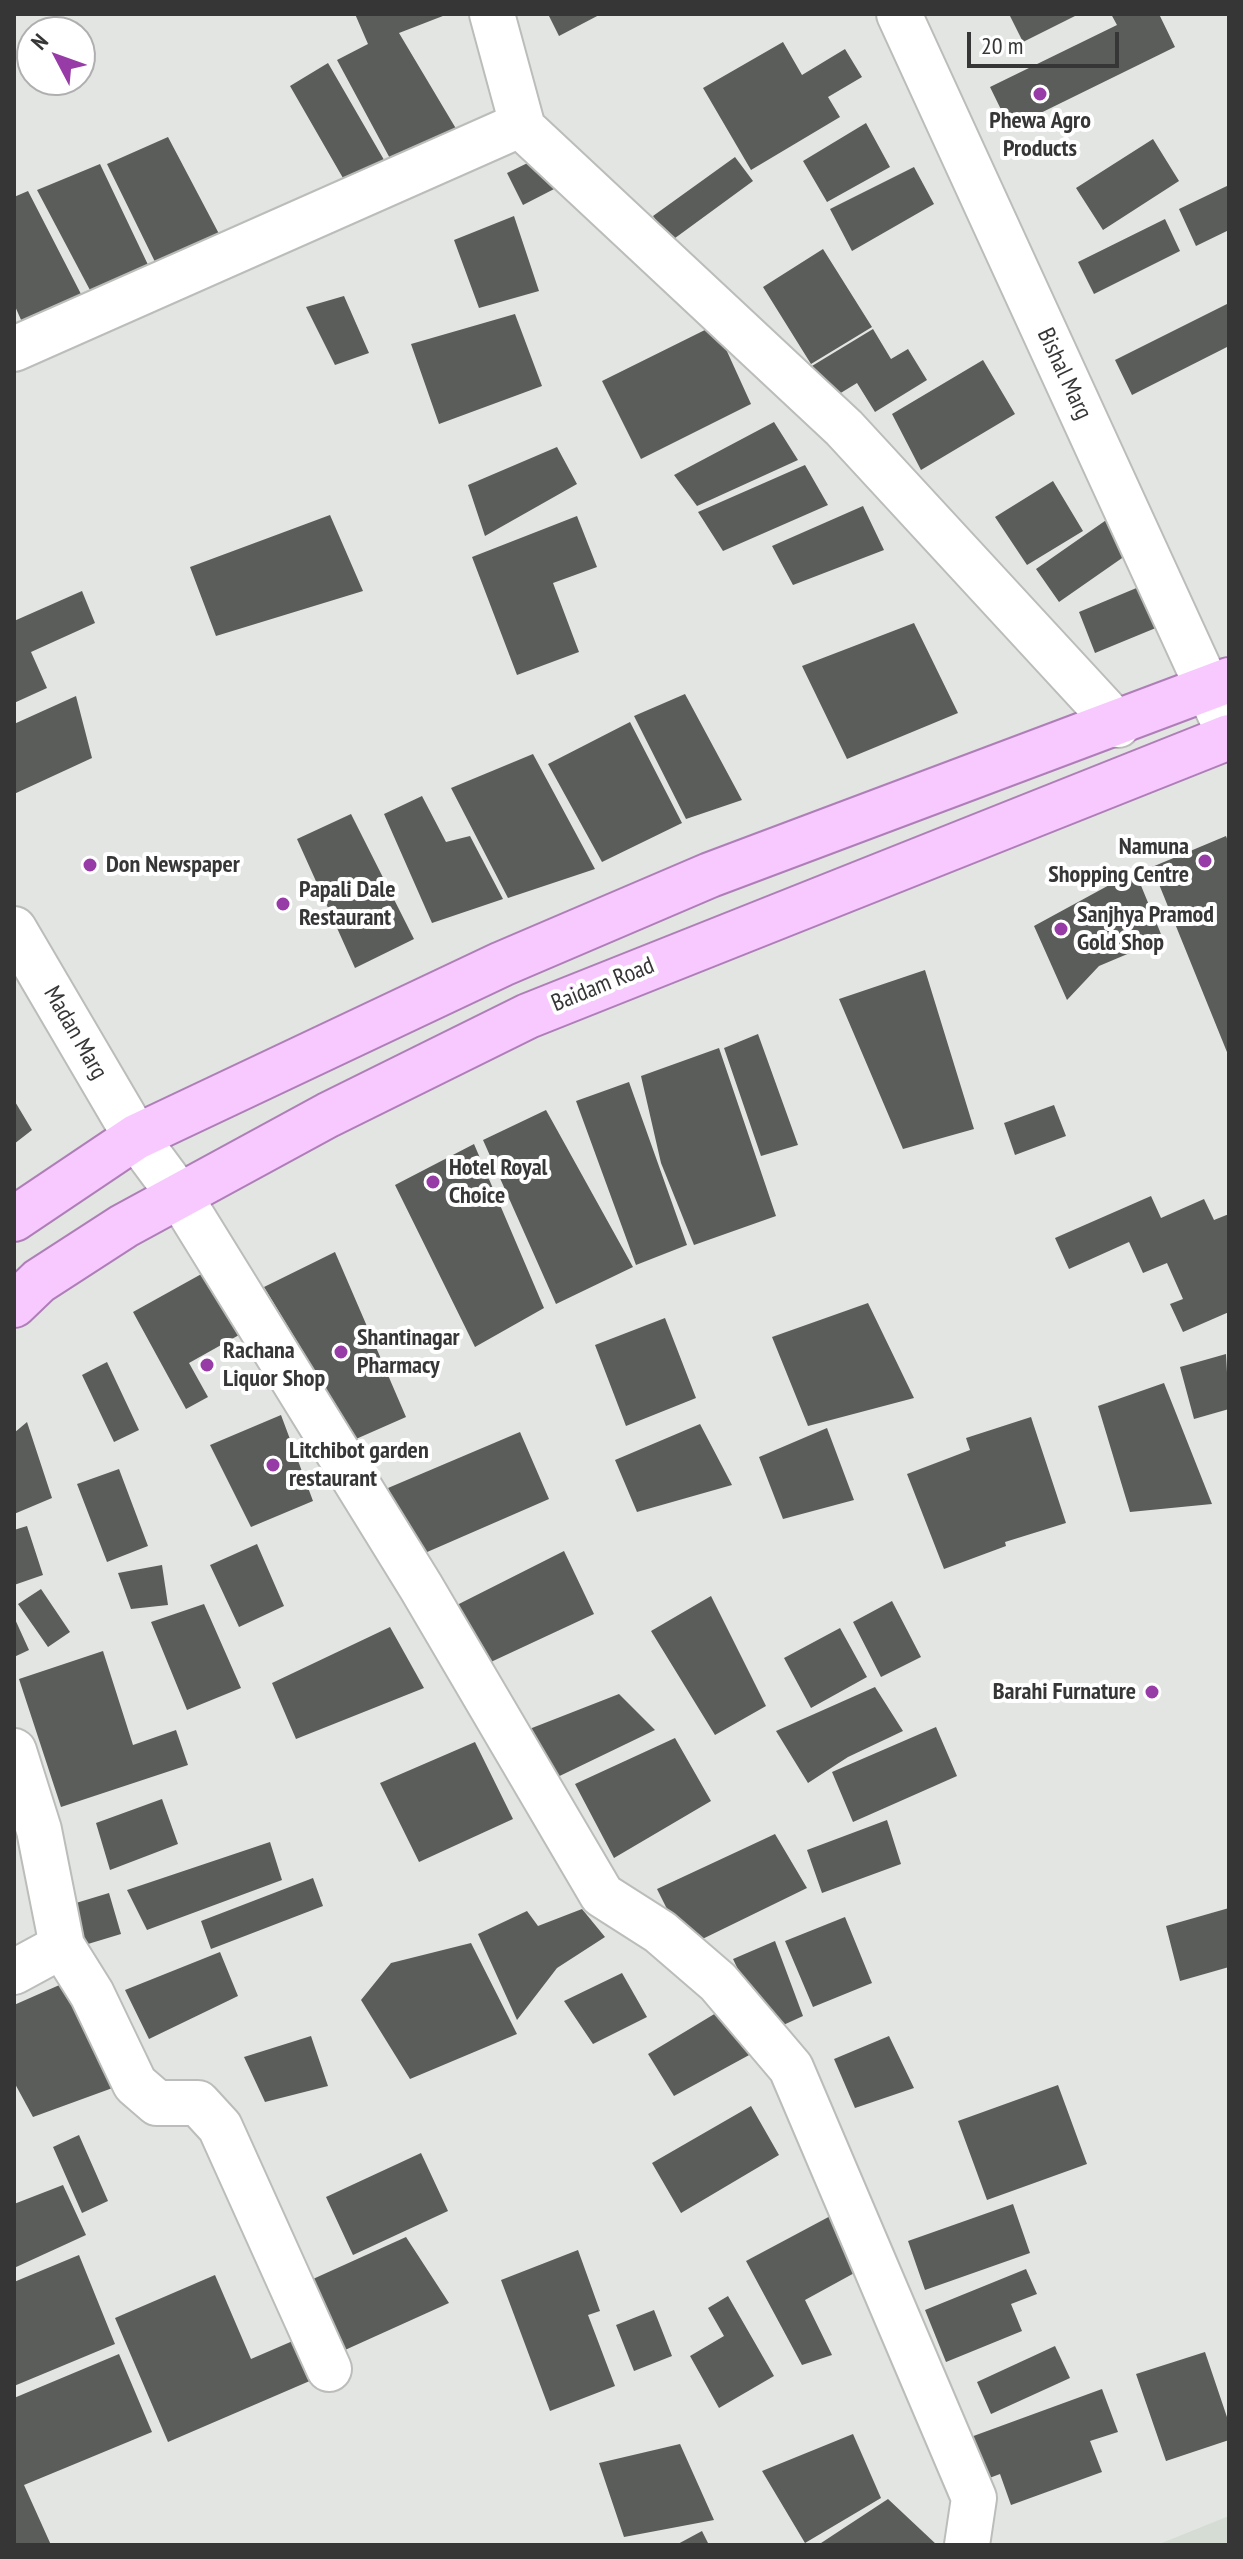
<!DOCTYPE html>
<html>
<head>
<meta charset="utf-8">
<style>
  body { margin:0 }
  #map { position:relative; width:1243px; height:2559px; overflow:hidden; background:#e2e5e2; font-family:"PT Sans Narrow",sans-serif }
  canvas { display:block }
  .frame { position:absolute; inset:0; border:16px solid #353635; pointer-events:none }
  .north { position:absolute; left:16px; top:16px; width:80px; height:80px; box-sizing:border-box; background:#fff; border:2px solid #aeafae; border-radius:50%; rotate:311deg; font-size:22px; font-weight:700; line-height:32px; text-align:center; color:#353635 }
  .north::after { content:''; display:block; margin:auto; width:28px; height:36px; background:#973ca7; clip-path:polygon(50% 0,100% 100%,50% 72%,0 100%) }
  .scale { position:absolute; left:967px; top:32px; width:152px; height:36px; box-sizing:border-box; border:4px solid #353635; border-top:0; padding-left:10px; font-size:24px; line-height:28px; white-space:nowrap; color:#353635; -webkit-text-stroke:6px #fff; paint-order:stroke }
</style>
</head>
<body>
<div id="map">
<canvas width="1243" height="2559"></canvas>
<div class="frame"></div>
<div class="north">N</div>
<div class="scale">20 m</div>
</div>
<script>
const c = document.querySelector('canvas').getContext('2d');
c.lineJoin = 'round';
function fillPath(path, color) {
  c.fillStyle = color;
  c.fill(path, 'evenodd');
}
function strokePath(path, color, width, dash) {
  c.strokeStyle = color;
  c.lineWidth = width;
  c.lineCap = dash ? 'butt' : 'round';
  c.setLineDash(dash || []);
  c.stroke(path);
}
function write(font, color, halo, rows, align = 'center') {
  c.font = font + ' "PT Sans Narrow",sans-serif';
  c.lineWidth = 8;
  c.setLineDash([]);
  c.textBaseline = 'middle';
  c.strokeStyle = halo;
  c.fillStyle = color;
  for (const [text, x, y, turn = 0] of rows) {
    c.save();
    c.translate(x, y);
    c.rotate((+turn || 0) * Math.PI / 180);
    c.textAlign = isNaN(turn) ? turn : align;
    if (halo) c.strokeText(text, 0, 0);
    c.fillText(text, 0, 0);
    c.restore();
  }
}
fillPath(new Path2D(`
  M 1229,2516 L 1229,2545 L 1157,2545 Z`), '#d4dcd3');
fillPath(new Path2D(`
  M 355,14 L 448,14 L 399,33 L 461,137 L 393,164 L 337,60 L 368,44 Z
  M 548,14 L 601,14 L 559,36 Z
  M 1009,14 L 1079,14 L 1023,42 Z
  M 1111,14 L 1159,14 L 1175,47 L 1010,128 L 990,87 L 1117,25 Z
  M 783,42 L 802,75 L 845,49 L 862,77 L 828,97 L 840,117 L 751,170 L 703,88 Z
  M 328,63 L 387,165 L 347,185 L 290,86 Z
  M 866,123 L 890,167 L 827,202 L 803,161 Z
  M 168,137 L 227,249 L 158,268 L 107,164 Z
  M 1153,139 L 1179,181 L 1103,230 L 1076,188 Z
  M 542,156 L 558,187 L 523,205 L 507,173 Z
  M 735,157 L 753,181 L 671,241 L 653,216 Z
  M 100,164 L 150,269 L 91,292 L 37,190 Z
  M 914,167 L 934,204 L 852,251 L 830,209 Z
  M 1229,185 L 1229,230 L 1196,246 L 1179,209 Z
  M 28,191 L 82,296 L 22,322 L 14,304 L 14,197 Z
  M 514,216 L 539,291 L 479,308 L 454,240 Z
  M 1165,219 L 1180,251 L 1094,294 L 1078,262 Z
  M 823,249 L 872,327 L 811,364 L 763,287 Z
  M 344,296 L 369,353 L 335,365 L 306,307 Z
  M 1229,303 L 1229,346 L 1132,395 L 1115,360 Z
  M 515,314 L 542,386 L 439,424 L 411,344 Z
  M 715,325 L 751,404 L 641,459 L 602,381 Z
  M 873,329 L 891,359 L 908,349 L 927,380 L 875,412 L 857,383 L 826,402 L 807,369 Z
  M 983,360 L 1015,414 L 921,470 L 892,414 Z
  M 774,422 L 798,460 L 697,506 L 674,475 Z
  M 557,447 L 577,484 L 485,536 L 468,485 Z
  M 805,465 L 828,505 L 723,551 L 698,512 Z
  M 1053,481 L 1083,531 L 1027,565 L 995,517 Z
  M 863,506 L 884,550 L 793,585 L 772,546 Z
  M 330,515 L 363,591 L 216,636 L 190,567 Z
  M 577,516 L 597,567 L 553,583 L 579,652 L 517,675 L 472,557 Z
  M 1112,516 L 1135,549 L 1059,602 L 1036,569 Z
  M 1146,584 L 1163,625 L 1095,653 L 1079,612 Z
  M 82,591 L 95,623 L 31,652 L 47,688 L 14,703 L 14,621 Z
  M 914,623 L 958,713 L 847,759 L 802,666 Z
  M 685,694 L 742,800 L 686,819 L 634,716 Z
  M 76,696 L 92,758 L 14,794 L 14,724 Z
  M 630,722 L 682,823 L 602,862 L 548,764 Z
  M 533,754 L 595,869 L 508,898 L 451,788 Z
  M 422,796 L 446,842 L 470,836 L 503,899 L 432,923 L 384,814 Z
  M 351,814 L 414,939 L 355,968 L 297,839 Z
  M 1226,836 L 1229,844 L 1229,1057 L 1152,867 Z
  M 1135,871 L 1163,939 L 1099,966 L 1067,1000 L 1034,926 Z
  M 925,970 L 974,1129 L 903,1149 L 839,999 Z
  M 758,1034 L 798,1145 L 761,1156 L 724,1048 Z
  M 719,1048 L 776,1216 L 694,1245 L 661,1163 L 641,1076 Z
  M 629,1082 L 687,1245 L 636,1265 L 576,1101 Z
  M 14,1100 L 32,1130 L 14,1144 Z
  M 1054,1105 L 1066,1136 L 1015,1155 L 1004,1123 Z
  M 546,1110 L 633,1267 L 556,1304 L 483,1140 Z
  M 474,1144 L 544,1308 L 475,1347 L 395,1185 Z
  M 1151,1196 L 1161,1218 L 1204,1199 L 1214,1220 L 1229,1214 L 1229,1312 L 1183,1332 L 1170,1304 L 1183,1299 L 1167,1263 L 1143,1273 L 1129,1242 L 1069,1269 L 1055,1238 Z
  M 335,1252 L 406,1417 L 356,1439 L 264,1287 Z
  M 205,1272 L 239,1335 L 189,1363 L 208,1397 L 186,1409 L 133,1312 Z
  M 868,1303 L 914,1398 L 808,1426 L 772,1337 Z
  M 665,1318 L 696,1398 L 626,1426 L 595,1345 Z
  M 1226,1354 L 1229,1409 L 1194,1419 L 1180,1367 Z
  M 107,1362 L 139,1430 L 114,1442 L 82,1375 Z
  M 1164,1383 L 1212,1504 L 1130,1512 L 1098,1406 Z
  M 281,1415 L 313,1501 L 251,1527 L 210,1445 Z
  M 1031,1417 L 1066,1523 L 1005,1542 L 1006,1546 L 944,1569 L 907,1474 L 970,1450 L 966,1438 Z
  M 27,1422 L 52,1498 L 14,1514 L 14,1433 Z
  M 700,1424 L 732,1485 L 637,1512 L 615,1460 Z
  M 827,1428 L 854,1500 L 783,1519 L 759,1457 Z
  M 520,1432 L 549,1499 L 418,1556 L 388,1488 Z
  M 119,1469 L 148,1546 L 107,1562 L 77,1484 Z
  M 27,1526 L 43,1575 L 14,1585 L 14,1530 Z
  M 257,1544 L 284,1606 L 239,1627 L 210,1565 Z
  M 564,1551 L 594,1614 L 478,1668 L 447,1610 Z
  M 162,1565 L 168,1605 L 131,1609 L 118,1573 Z
  M 41,1589 L 70,1632 L 48,1647 L 18,1604 Z
  M 711,1596 L 766,1706 L 715,1735 L 651,1631 Z
  M 892,1601 L 921,1657 L 881,1677 L 853,1622 Z
  M 204,1604 L 241,1688 L 187,1710 L 151,1622 Z
  M 14,1617 L 29,1650 L 14,1657 Z
  M 390,1627 L 424,1688 L 296,1739 L 272,1683 Z
  M 840,1628 L 867,1677 L 811,1708 L 784,1658 Z
  M 103,1651 L 133,1745 L 176,1730 L 188,1765 L 61,1807 L 19,1679 Z
  M 875,1687 L 903,1731 L 848,1757 L 808,1783 L 776,1731 Z
  M 619,1694 L 655,1730 L 543,1784 L 514,1735 Z
  M 936,1727 L 957,1776 L 853,1822 L 832,1772 Z
  M 675,1738 L 711,1801 L 614,1858 L 575,1784 Z
  M 475,1742 L 513,1819 L 419,1862 L 380,1783 Z
  M 162,1799 L 178,1844 L 110,1870 L 96,1823 Z
  M 887,1820 L 901,1864 L 822,1893 L 807,1850 Z
  M 775,1834 L 807,1888 L 686,1947 L 657,1889 Z
  M 270,1842 L 282,1880 L 147,1930 L 127,1890 Z
  M 313,1878 L 323,1906 L 211,1949 L 201,1921 Z
  M 109,1893 L 121,1934 L 78,1947 L 66,1906 Z
  M 1229,1908 L 1229,1967 L 1180,1981 L 1166,1926 Z
  M 582,1909 L 605,1937 L 557,1968 L 517,2020 L 478,1934 L 527,1911 L 538,1926 Z
  M 845,1917 L 872,1983 L 813,2007 L 785,1941 Z
  M 775,1941 L 803,2016 L 768,2032 L 733,1959 Z
  M 471,1943 L 517,2034 L 410,2079 L 361,2000 L 391,1963 Z
  M 220,1952 L 238,1996 L 149,2039 L 125,1990 Z
  M 622,1973 L 647,2017 L 593,2044 L 564,2001 Z
  M 64,1983 L 118,2086 L 33,2117 L 14,2082 L 14,2005 Z
  M 721,2010 L 751,2054 L 674,2096 L 648,2054 Z
  M 311,2036 L 328,2086 L 265,2102 L 244,2057 Z
  M 889,2036 L 914,2088 L 855,2108 L 834,2059 Z
  M 1058,2085 L 1087,2164 L 987,2200 L 958,2121 Z
  M 751,2106 L 779,2155 L 681,2213 L 652,2163 Z
  M 79,2135 L 108,2201 L 82,2213 L 53,2147 Z
  M 421,2153 L 448,2211 L 353,2255 L 326,2197 Z
  M 63,2185 L 86,2235 L 14,2268 L 14,2204 Z
  M 1013,2204 L 1030,2253 L 925,2290 L 908,2241 Z
  M 836,2213 L 858,2271 L 805,2300 L 832,2355 L 802,2365 L 746,2261 Z
  M 406,2237 L 449,2303 L 345,2350 L 313,2279 Z
  M 578,2250 L 600,2311 L 588,2315 L 615,2386 L 550,2411 L 501,2280 Z
  M 79,2255 L 115,2344 L 14,2386 L 14,2282 Z
  M 1026,2269 L 1037,2294 L 1011,2304 L 1022,2331 L 946,2362 L 925,2310 Z
  M 215,2275 L 251,2359 L 302,2337 L 319,2377 L 168,2442 L 115,2318 Z
  M 728,2296 L 774,2376 L 719,2408 L 690,2356 L 724,2336 L 708,2308 Z
  M 654,2310 L 672,2356 L 634,2371 L 616,2325 Z
  M 1055,2346 L 1070,2378 L 991,2414 L 977,2382 Z
  M 1205,2352 L 1229,2423 L 1229,2440 L 1166,2461 L 1136,2374 Z
  M 119,2354 L 152,2432 L 24,2485 L 51,2545 L 14,2545 L 14,2398 Z
  M 1102,2389 L 1118,2432 L 1090,2441 L 1102,2472 L 1011,2505 L 1000,2474 L 984,2480 L 968,2438 Z
  M 853,2434 L 881,2498 L 805,2543 L 762,2471 Z
  M 680,2444 L 714,2520 L 624,2537 L 599,2463 Z
  M 888,2499 L 937,2545 L 818,2545 Z
  M 702,2531 L 709,2545 L 676,2545 Z`), '#5a5d5a');
const minor = new Path2D(`
  M 492,14 L 523,128 L 844,428 L 1118,725
  M 899,14 L 1229,734
  M 14,349 L 513,128 L 523,128
  M 14,929 L 136,1137 L 179,1195 L 421,1587 L 602,1895 L 660,1932 L 718,1982 L 791,2068 L 974,2498 L 967,2545
  M 14,1751 L 39,1830 L 62,1946 L 14,1972
  M 62,1946 L 92,1994 L 135,2084 L 157,2103 L 198,2103 L 220,2127 L 329,2369`);
const major = new Path2D(`
  M 14,1219 L 136,1137 L 502,964 L 710,875 L 1229,680
  M 14,1305 L 39,1281 L 124,1226 L 328,1115 L 528,1016 L 1229,737`);
strokePath(minor, '#bbbdba', 48);
strokePath(major, '#af7eb8', 48);
strokePath(minor, '#fff', 44);
strokePath(major, '#f7c9fe', 44);
for (const [x, y, r, color] of [
  [1040,94,8,"#973ca7"],
  [1205,861,8,"#973ca7"],
  [90,865,8,"#973ca7"],
  [283,904,8,"#973ca7"],
  [1061,929,8,"#973ca7"],
  [433,1182,8,"#973ca7"],
  [341,1352,8,"#973ca7"],
  [207,1365,8,"#973ca7"],
  [273,1465,8,"#973ca7"],
  [1152,1692,8,"#973ca7"]
]) {
  const dot = new Path2D();
  dot.arc(x, y, r, 0, 2 * Math.PI);
  c.fillStyle = color;
  c.fill(dot);
  strokePath(dot, '#fff', 3);
}
write('bold 24px', '#353635', '#fff', [
  ["Phewa Agro",1040,121,"center"],
  ["Products",1040,149,"center"],
  ["Namuna",1189,847,"right"],
  ["Shopping Centre",1189,875,"right"],
  ["Don Newspaper",106,865],
  ["Papali Dale",299,890],
  ["Restaurant",299,918],
  ["Sanjhya Pramod",1077,915],
  ["Gold Shop",1077,943],
  ["Hotel Royal",449,1168],
  ["Choice",449,1196],
  ["Shantinagar",357,1338],
  ["Pharmacy",357,1366],
  ["Rachana",223,1351],
  ["Liquor Shop",223,1379],
  ["Litchibot garden",289,1451],
  ["restaurant",289,1479],
  ["Barahi Furnature",1136,1692,"right"]
], 'left');
write('24px', '#353635', '#fff', [
  ["Bishal Marg",1064,374,65],
  ["Baidam Road",603,985,-22],
  ["Madan Marg",75,1033,60]
]);
</script>
</body>
</html>
